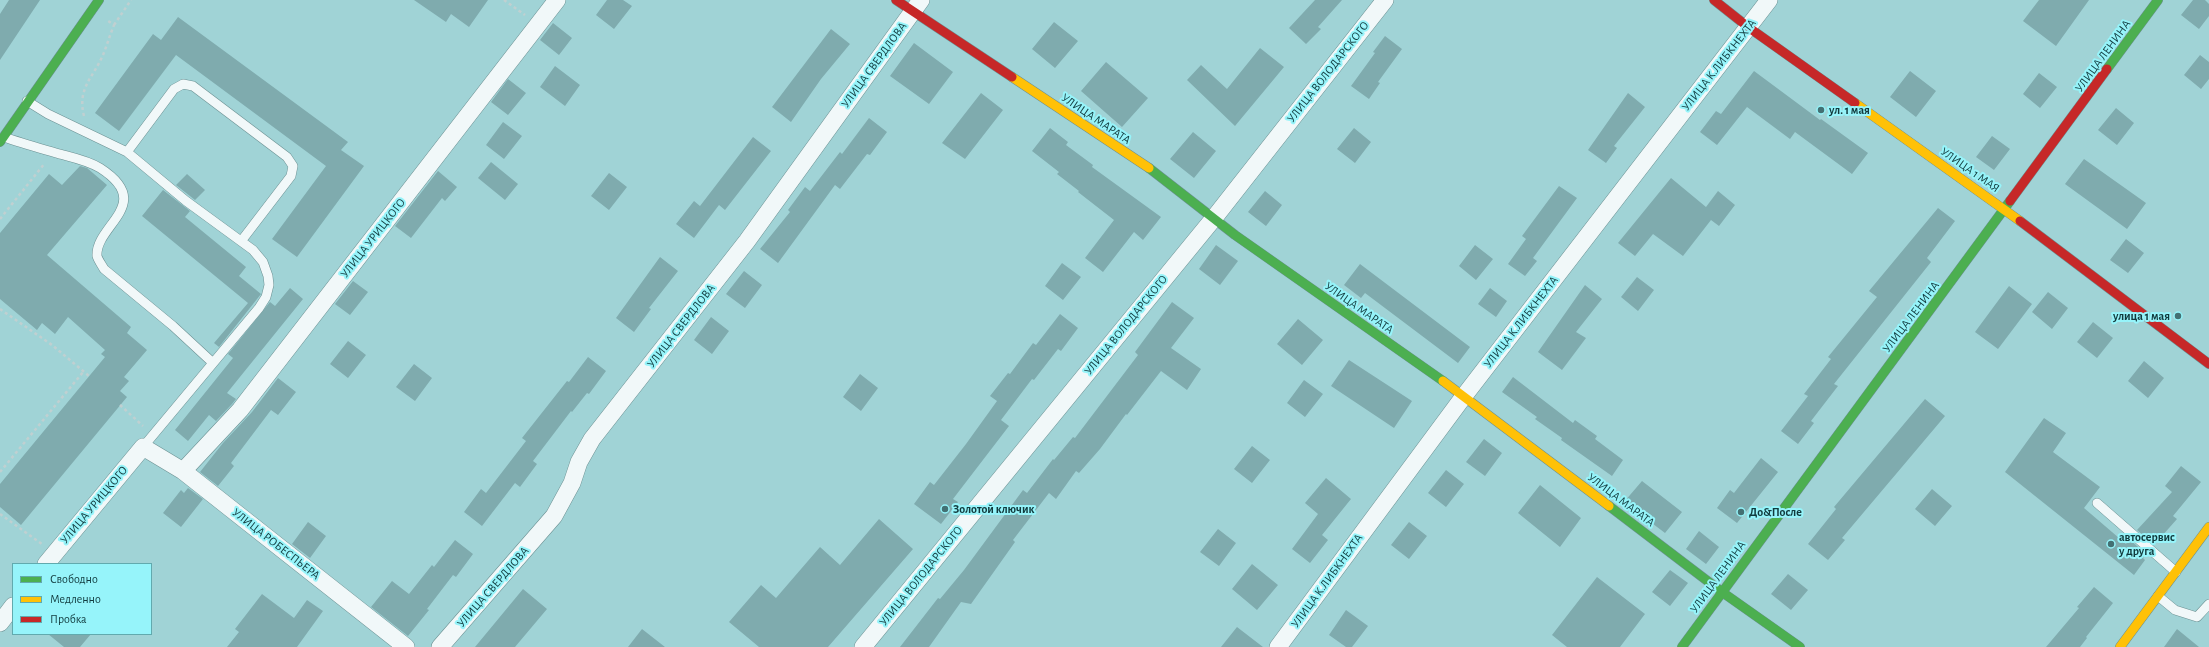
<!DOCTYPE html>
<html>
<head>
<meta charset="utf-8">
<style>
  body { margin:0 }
  #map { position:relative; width:2209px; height:647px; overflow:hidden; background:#a0d3d6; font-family:"Alegreya Sans",sans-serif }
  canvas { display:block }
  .legend { position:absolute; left:12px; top:563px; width:140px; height:72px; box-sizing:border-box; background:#96f4fa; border:1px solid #61aaae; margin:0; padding:5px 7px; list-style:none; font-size:12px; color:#113a3d }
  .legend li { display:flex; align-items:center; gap:8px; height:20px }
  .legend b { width:20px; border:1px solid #61aaae }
</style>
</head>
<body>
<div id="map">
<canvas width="2209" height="647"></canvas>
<ul class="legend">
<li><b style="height:5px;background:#4caf50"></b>Свободно</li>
<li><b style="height:5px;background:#ffc107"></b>Медленно</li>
<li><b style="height:5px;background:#c62828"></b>Пробка</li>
</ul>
</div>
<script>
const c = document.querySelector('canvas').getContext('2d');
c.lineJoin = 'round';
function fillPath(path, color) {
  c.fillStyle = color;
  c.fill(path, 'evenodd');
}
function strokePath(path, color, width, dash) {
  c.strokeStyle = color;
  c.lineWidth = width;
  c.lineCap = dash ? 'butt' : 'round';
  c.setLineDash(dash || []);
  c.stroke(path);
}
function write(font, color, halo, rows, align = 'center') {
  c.font = font + ' "Alegreya Sans",sans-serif';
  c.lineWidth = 4;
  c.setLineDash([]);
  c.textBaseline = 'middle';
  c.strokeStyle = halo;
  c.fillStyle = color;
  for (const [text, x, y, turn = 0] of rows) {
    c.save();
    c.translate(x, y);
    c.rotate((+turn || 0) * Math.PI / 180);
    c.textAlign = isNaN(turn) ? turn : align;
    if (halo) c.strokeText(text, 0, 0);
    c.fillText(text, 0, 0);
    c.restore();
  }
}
fillPath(new Path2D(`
  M 9,0 L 40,0 L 0,60 L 0,14 Z
  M 414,0 L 488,0 L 469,27 L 451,14 L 446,22 Z
  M 607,0 L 623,0 L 632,6 L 614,29 L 596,15 Z
  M 1315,0 L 1342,0 L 1318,27 L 1321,29 L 1306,44 L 1289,28 Z
  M 2039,0 L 2089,0 L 2056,46 L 2023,21 Z
  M 2193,0 L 2205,0 L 2209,4 L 2209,16 L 2199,29 L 2181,15 Z
  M 178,17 L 348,142 L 341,150 L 364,166 L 297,257 L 272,239 L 326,166 L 176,55 L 119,131 L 95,113 L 153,34 L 161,40 Z
  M 1054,22 L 1078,41 L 1055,68 L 1032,49 Z
  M 553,23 L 572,38 L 559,55 L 540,40 Z
  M 831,29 L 850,44 L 821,79 L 791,122 L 772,107 Z
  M 1385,36 L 1402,49 L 1378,82 L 1380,83 L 1369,99 L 1351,86 L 1375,53 L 1373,52 Z
  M 914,43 L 953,72 L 929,104 L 890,76 Z
  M 1260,48 L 1284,67 L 1235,126 L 1187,80 L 1201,65 L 1227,89 Z
  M 2200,55 L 2209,62 L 2209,79 L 2201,89 L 2184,75 Z
  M 1106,62 L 1148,98 L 1122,127 L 1081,91 Z
  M 555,66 L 580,85 L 565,106 L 540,87 Z
  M 1754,71 L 1820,120 L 1821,119 L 1868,153 L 1852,174 L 1795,132 L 1790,139 L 1747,107 L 1717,145 L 1700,132 L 1716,111 L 1721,114 Z
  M 1910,71 L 1936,91 L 1916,117 L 1890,97 Z
  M 2039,73 L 2057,87 L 2040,108 L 2023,94 Z
  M 508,79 L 526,93 L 508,115 L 491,102 Z
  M 981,93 L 1003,110 L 965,159 L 942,143 Z
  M 1628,93 L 1645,107 L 1614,146 L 1617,148 L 1606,163 L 1588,150 Z
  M 2116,108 L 2134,123 L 2117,145 L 2098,130 Z
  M 869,118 L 887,132 L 870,155 L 867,154 L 840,189 L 835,185 L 778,263 L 760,249 L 790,212 L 788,210 L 805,187 L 810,191 L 840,152 L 842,154 Z
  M 503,122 L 522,136 L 504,159 L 486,145 Z
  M 1050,128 L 1068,142 L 1066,145 L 1093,165 L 1092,167 L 1161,217 L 1143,240 L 1134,232 L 1103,272 L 1085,258 L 1114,220 L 1078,192 L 1079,191 L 1057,174 L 1059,172 L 1032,151 Z
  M 1354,128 L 1371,142 L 1355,163 L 1337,149 Z
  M 1193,132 L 1216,151 L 1194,178 L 1170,159 Z
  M 1992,136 L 2010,149 L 1994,170 L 1976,157 Z
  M 753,137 L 771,151 L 725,210 L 719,205 L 694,238 L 676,224 L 694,201 L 700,206 Z
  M 2084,159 L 2146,203 L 2127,229 L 2065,184 Z
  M 491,162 L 518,184 L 505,200 L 478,178 Z
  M 80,166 L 87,168 L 107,185 L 47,255 L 131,327 L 127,333 L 147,350 L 124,377 L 129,381 L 120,391 L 127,397 L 21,525 L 0,507 L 0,484 L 105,357 L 101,354 L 105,350 L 68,317 L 55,334 L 42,323 L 37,330 L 0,299 L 0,233 L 49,174 L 62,185 Z
  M 438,171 L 457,187 L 445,201 L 442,198 L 411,238 L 395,226 Z
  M 609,173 L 627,187 L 609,210 L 591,196 Z
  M 187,174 L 205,190 L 195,200 L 176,185 Z
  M 1671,178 L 1706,207 L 1718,191 L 1735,205 L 1719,226 L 1711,220 L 1683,256 L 1653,234 L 1635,256 L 1618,243 Z
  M 1559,186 L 1577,198 L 1533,258 L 1537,261 L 1525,276 L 1508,264 L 1526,239 L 1522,236 Z
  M 163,190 L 190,211 L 185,217 L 246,267 L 239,276 L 261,294 L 219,347 L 214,343 L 248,303 L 142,216 Z
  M 1265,191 L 1282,205 L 1266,226 L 1248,212 Z
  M 1938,208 L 1955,221 L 1927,258 L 1931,262 L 1834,384 L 1838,386 L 1811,421 L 1814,423 L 1798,444 L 1781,431 L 1808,396 L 1804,394 L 1831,359 L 1828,357 L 1877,297 L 1869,291 Z
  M 2126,239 L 2144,253 L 2128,273 L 2110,260 Z
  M 1216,245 L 1238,261 L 1220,285 L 1199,269 Z
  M 1475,245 L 1493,259 L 1476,280 L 1459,266 Z
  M 660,257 L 678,271 L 649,308 L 651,309 L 634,332 L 616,318 Z
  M 1062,263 L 1081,277 L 1063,300 L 1045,286 Z
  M 1360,264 L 1470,347 L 1458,363 L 1365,293 L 1361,298 L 1344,285 Z
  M 744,271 L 762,285 L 745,308 L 726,294 Z
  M 1637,277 L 1654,290 L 1638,311 L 1621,297 Z
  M 353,281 L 368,292 L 350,315 L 335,304 Z
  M 1585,285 L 1602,299 L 1576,332 L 1586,338 L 1562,370 L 1538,352 Z
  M 2009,286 L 2032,304 L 1998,349 L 1975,332 Z
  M 290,288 L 303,299 L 227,393 L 236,399 L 232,404 L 216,421 L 209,415 L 188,441 L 175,430 L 233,358 L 228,354 L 270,302 L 275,306 Z
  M 1490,288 L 1507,301 L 1496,317 L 1478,304 Z
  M 2048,292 L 2068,308 L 2052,329 L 2032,312 Z
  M 1172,302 L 1194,318 L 1171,348 L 1201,369 L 1187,390 L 1161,371 L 1127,415 L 1126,414 L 1100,449 L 1079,473 L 1076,471 L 1056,499 L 1049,493 L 1013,540 L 1015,542 L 971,604 L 961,602 L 929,647 L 900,647 L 938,598 L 940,599 L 964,570 L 1023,490 L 1027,493 L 1053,459 L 1054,460 L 1073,437 L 1075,438 L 1138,355 L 1135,352 Z
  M 1060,314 L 1078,328 L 1061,351 L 1058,349 L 1034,380 L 1032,379 L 1001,420 L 1009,426 L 953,499 L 958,502 L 941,524 L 914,504 L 930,482 L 934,485 L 966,444 L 997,401 L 990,396 L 1008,373 L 1010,374 L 1033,343 L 1036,345 Z
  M 711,317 L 729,331 L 712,354 L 694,340 Z
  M 1298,319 L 1323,340 L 1302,365 L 1277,344 Z
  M 2093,322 L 2113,338 L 2097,358 L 2077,342 Z
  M 348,341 L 366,355 L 348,378 L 330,364 Z
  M 588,357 L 606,371 L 589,394 L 587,393 L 572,412 L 571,411 L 533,461 L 537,464 L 520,487 L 515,483 L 482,526 L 464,512 L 481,489 L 486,493 L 526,441 L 522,438 L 567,381 L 569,382 Z
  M 1349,360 L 1412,401 L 1394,428 L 1331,386 Z
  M 2144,361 L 2164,378 L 2148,398 L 2128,381 Z
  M 414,364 L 432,378 L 415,401 L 396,387 Z
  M 860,374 L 878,388 L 861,411 L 843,397 Z
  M 1513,377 L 1573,423 L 1575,420 L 1597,436 L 1595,439 L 1623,460 L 1612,476 L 1561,440 L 1562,438 L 1535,419 L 1537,417 L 1502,392 Z
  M 278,378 L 296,392 L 278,415 L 271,410 L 231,463 L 234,466 L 218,486 L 200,472 L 223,443 L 252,412 Z
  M 1304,380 L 1323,394 L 1305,417 L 1287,403 Z
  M 1925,399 L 1945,416 L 1842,538 L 1845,540 L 1828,560 L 1808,544 L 1836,509 L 1834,507 Z
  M 2044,418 L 2066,433 L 2053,452 L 2100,487 L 2084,508 L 2126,544 L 2129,539 L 2146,554 L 2143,558 L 2145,560 L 2134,575 L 2005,472 Z
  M 1484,439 L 1502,453 L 1485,476 L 1466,462 Z
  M 1252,446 L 1270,460 L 1252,483 L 1234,469 Z
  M 1761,458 L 1778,472 L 1737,523 L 1717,508 L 1730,490 L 1734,493 Z
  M 2181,466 L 2201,482 L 2173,516 L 2177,519 L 2154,545 L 2137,530 L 2172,492 L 2165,486 Z
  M 1446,470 L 1464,484 L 1446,507 L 1428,493 Z
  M 1326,478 L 1351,499 L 1322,535 L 1328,540 L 1310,563 L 1292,549 L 1318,514 L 1305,503 Z
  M 1642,481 L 1682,512 L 1665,533 L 1624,502 Z
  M 1540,485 L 1581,518 L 1560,547 L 1518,513 Z
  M 188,488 L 203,499 L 181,527 L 163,513 L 181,490 L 184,493 Z
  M 1932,489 L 1952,506 L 1935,526 L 1915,509 Z
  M 879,519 L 913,549 L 828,647 L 759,647 L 729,622 L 761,585 L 776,598 L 820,547 L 840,565 Z
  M 308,522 L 326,536 L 310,558 L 292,544 Z
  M 1409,522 L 1427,536 L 1409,559 L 1391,545 Z
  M 1218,529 L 1236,543 L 1219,566 L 1200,552 Z
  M 1699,531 L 1719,547 L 1706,564 L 1686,549 Z
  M 455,540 L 473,554 L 456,577 L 453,575 L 427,609 L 429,610 L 408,636 L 371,607 L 392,581 L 409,594 L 432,565 L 434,567 Z
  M 1252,564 L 1278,585 L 1257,610 L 1232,589 Z
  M 1670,570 L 1688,583 L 1670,606 L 1652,592 Z
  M 1788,574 L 1808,590 L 1791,610 L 1771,594 Z
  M 1597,577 L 1645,614 L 1620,647 L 1567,647 L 1552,635 Z
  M 2094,587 L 2113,603 L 2086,637 L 2087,638 L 2080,647 L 2046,647 L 2079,608 L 2077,607 Z
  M 523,589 L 547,609 L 515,647 L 475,647 Z
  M 262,594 L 294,618 L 307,600 L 323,611 L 297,647 L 227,647 L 239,632 L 235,629 Z
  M 1346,610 L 1368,626 L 1352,647 L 1346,647 L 1329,635 Z
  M 1237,627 L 1263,647 L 1221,647 Z
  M 642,629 L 665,647 L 628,647 Z
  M 2177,629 L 2199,647 L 2164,647 Z
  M 48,634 L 91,634 L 80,647 L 64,647 Z`), '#7fabae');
const lane = new Path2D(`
  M 27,101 L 48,114 L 127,152 L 186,201 L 253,250 L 263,262 L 268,276 L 269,285 L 266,297 L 259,308 L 143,447
  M 4,137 C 21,143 39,148 56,153 C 70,157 87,160 100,168 C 156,204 95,225 97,256 C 98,260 102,265 104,269 L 173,326 L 213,363
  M 127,152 L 174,89 L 183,84 L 193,86 L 287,157 L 293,166 L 291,176 L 242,240
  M 2097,503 L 2176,572
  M 2158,596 L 2175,610 L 2197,617 L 2209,604`);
const street = new Path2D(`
  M 183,471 L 240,410 L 557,0
  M 46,564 L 143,447 L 183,471 L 406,647
  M 0,623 L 13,606
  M 440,647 L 554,516 L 572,483 L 579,462 L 592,439 L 747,241 L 921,0
  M 863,647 L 1214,218 L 1385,0
  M 1278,647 L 1464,396 L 1769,0`);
const fast = new Path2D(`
  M 2107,69 L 2158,0
  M 0,142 L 99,0
  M 1149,168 L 1235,235 L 1443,381
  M 1609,506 L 1722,592 L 1800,647
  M 1682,647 L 2010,201`);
const slow = new Path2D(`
  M 1012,77 L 1149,168
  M 1855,103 L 2020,221
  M 1443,381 L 1609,506
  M 2120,647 L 2209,527`);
const jam = new Path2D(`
  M 896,0 L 1012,77
  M 1714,0 L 1748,27 L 1855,103
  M 2010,201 L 2107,69
  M 2020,221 L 2209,364`);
strokePath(lane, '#6b9092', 10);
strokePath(street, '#6b9092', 18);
strokePath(fast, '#6b9092', 10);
strokePath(slow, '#6b9092', 10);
strokePath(jam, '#6b9092', 10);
strokePath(new Path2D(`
  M 504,0 L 525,15
  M 114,25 L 131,0
  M 84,116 C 77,88 93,78 103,55 C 107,45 110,35 114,25 L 107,20
  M 0,219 L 45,163
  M 0,309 L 52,345 L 89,376
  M 120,405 L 143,426
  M 0,472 L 84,371
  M 0,514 L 42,544`), '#c0d0d1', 2.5, [3, 3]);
strokePath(lane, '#f1f8f9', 9);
strokePath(street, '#f1f8f9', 17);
strokePath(fast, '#4caf50', 9);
strokePath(slow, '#ffc107', 9);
strokePath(jam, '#c62828', 9);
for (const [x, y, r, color] of [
  [1821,110,4,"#437073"],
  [2178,316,4,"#437073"],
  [945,509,4,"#437073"],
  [1741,512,4,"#437073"],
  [2111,544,4,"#437073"]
]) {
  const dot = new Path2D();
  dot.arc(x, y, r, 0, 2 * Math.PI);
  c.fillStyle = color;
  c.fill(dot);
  strokePath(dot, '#96f4fa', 1.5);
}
write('12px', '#113a3d', '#96f4fa', [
  ["УЛИЦА ЛЕНИНА",2103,56,-54],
  ["УЛИЦА СВЕРДЛОВА",874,65,-54],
  ["УЛИЦА К.ЛИБКНЕХТА",1719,65,-52],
  ["УЛИЦА ВОЛОДАРСКОГО",1328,72,-52],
  ["УЛИЦА МАРАТА",1096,119,34],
  ["УЛИЦА 1 МАЯ",1970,170,35],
  ["УЛИЦА УРИЦКОГО",373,238,-52],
  ["УЛИЦА МАРАТА",1359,308,35],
  ["УЛИЦА ЛЕНИНА",1911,317,-53],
  ["УЛИЦА К.ЛИБКНЕХТА",1521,322,-52],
  ["УЛИЦА ВОЛОДАРСКОГО",1126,325,-51],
  ["УЛИЦА СВЕРДЛОВА",681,326,-52],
  ["УЛИЦА МАРАТА",1621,500,37],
  ["УЛИЦА УРИЦКОГО",94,505,-50],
  ["УЛИЦА РОБЕСПЬЕРА",276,544,38],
  ["УЛИЦА ВОЛОДАРСКОГО",921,576,-51],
  ["УЛИЦА ЛЕНИНА",1718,577,-54],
  ["УЛИЦА К.ЛИБКНЕХТА",1327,581,-54],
  ["УЛИЦА СВЕРДЛОВА",493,587,-49]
]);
write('bold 12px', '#113a3d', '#96f4fa', [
  ["ул. 1 мая",1829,110],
  ["улица 1 мая",2170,316,"right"],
  ["Золотой ключик",953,509],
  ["До&После",1749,512],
  ["автосервис",2119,537],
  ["у друга",2119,551]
], 'left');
</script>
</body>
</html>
